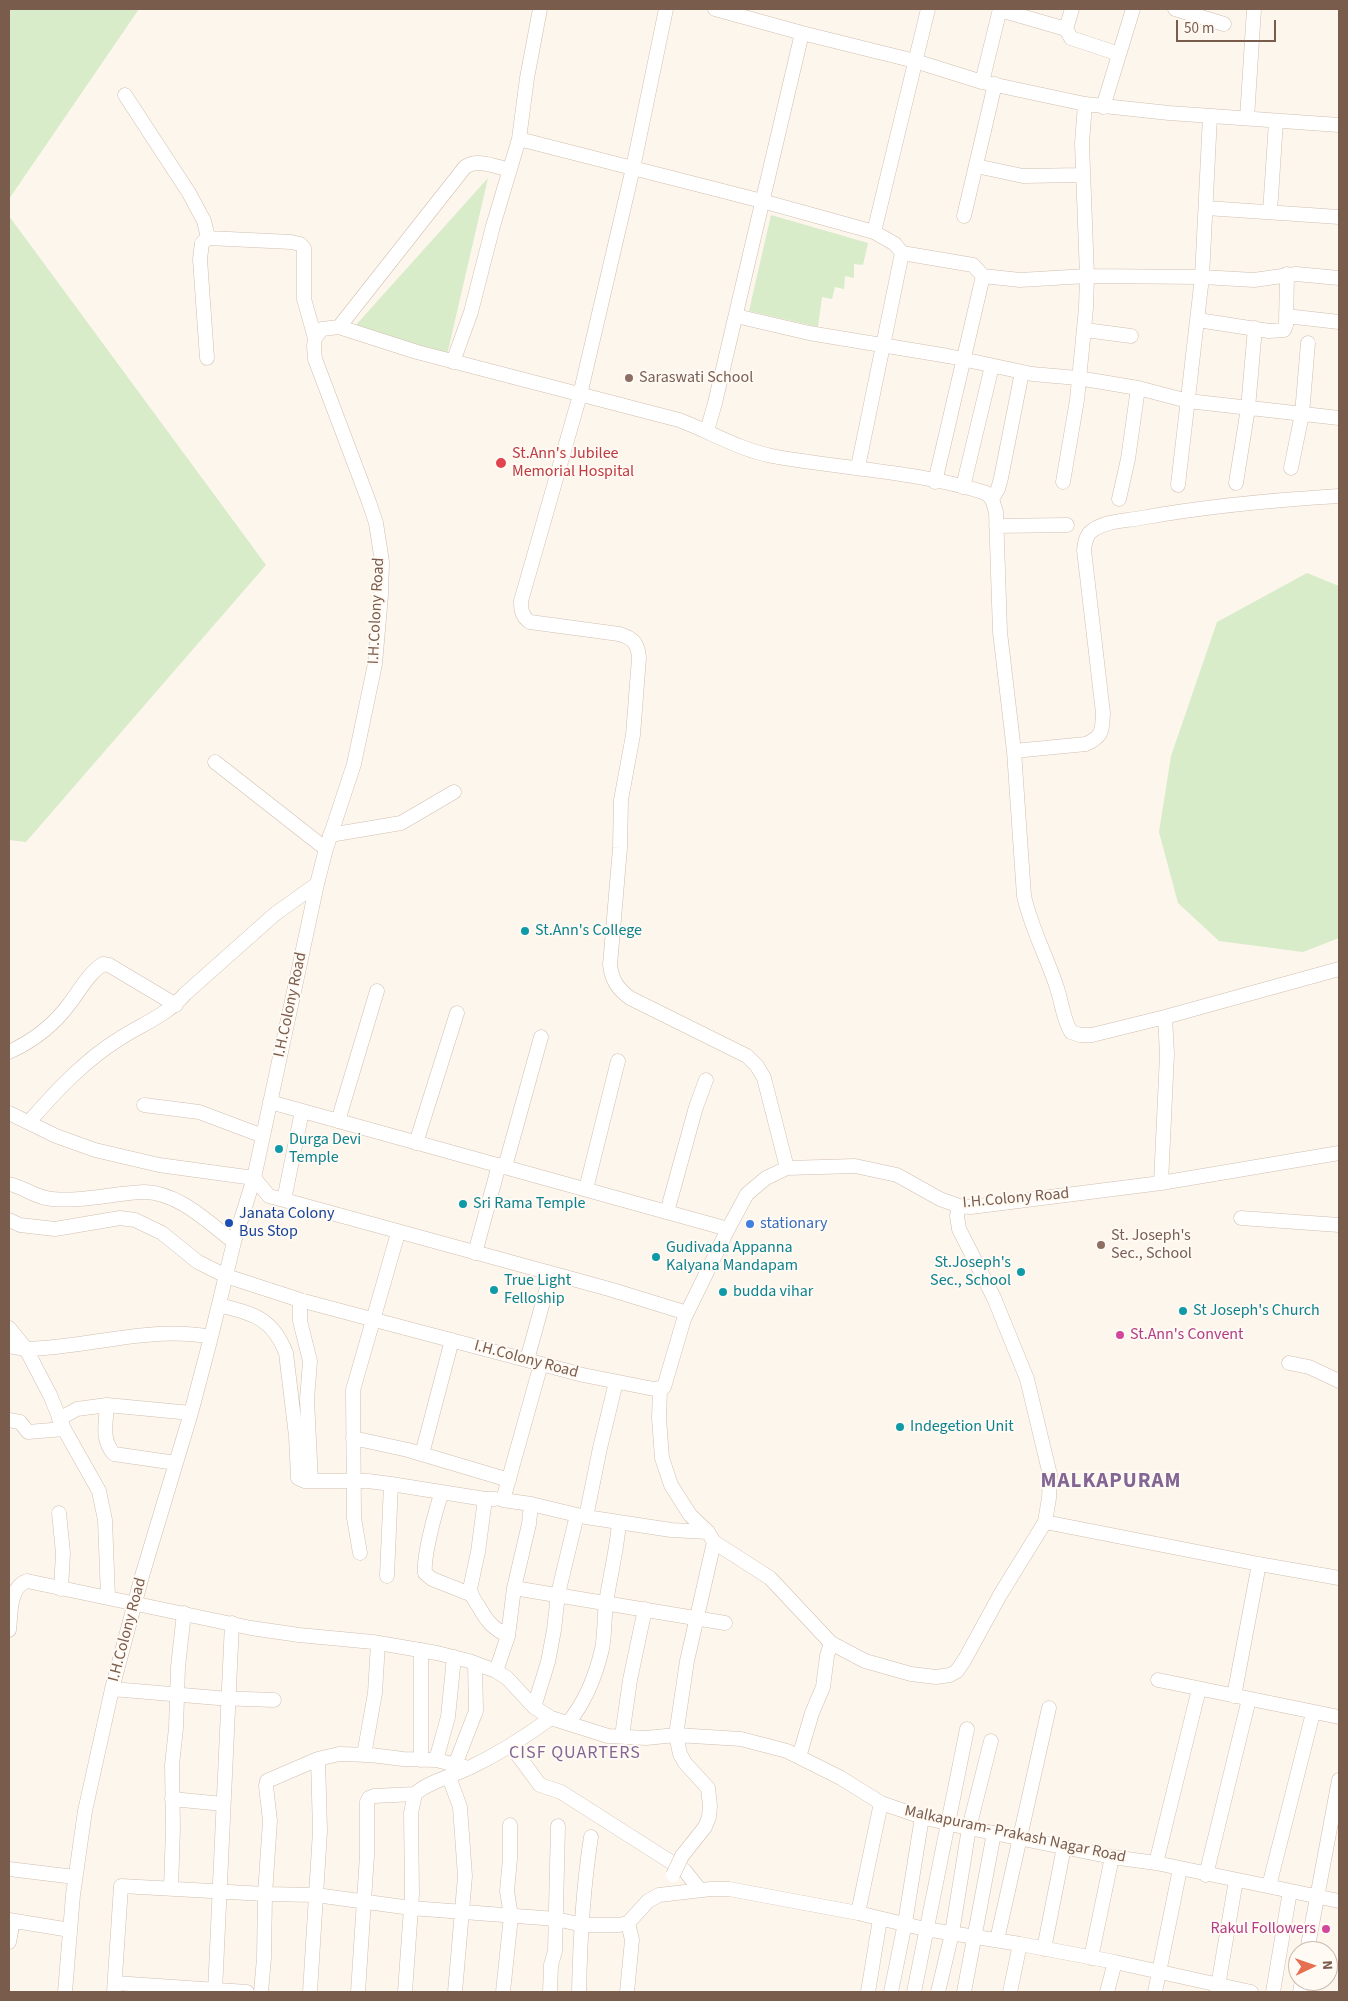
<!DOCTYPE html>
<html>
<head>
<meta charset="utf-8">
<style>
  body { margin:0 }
  #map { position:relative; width:1348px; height:2001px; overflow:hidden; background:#fdf6ec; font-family:"Source Sans 3",sans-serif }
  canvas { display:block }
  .frame { position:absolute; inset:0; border:10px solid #7a5c4d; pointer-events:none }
  .north { position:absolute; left:1288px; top:1941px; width:50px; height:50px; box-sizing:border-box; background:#fffaf3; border:1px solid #cabbb1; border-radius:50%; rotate:87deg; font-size:14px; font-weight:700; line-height:20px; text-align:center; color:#7a5c4d }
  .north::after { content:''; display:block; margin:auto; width:18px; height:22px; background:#e76f51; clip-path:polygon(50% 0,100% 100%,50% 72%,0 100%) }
  .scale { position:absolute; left:1176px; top:20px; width:100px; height:22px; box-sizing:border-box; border:2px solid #7a5c4d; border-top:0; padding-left:6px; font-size:15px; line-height:18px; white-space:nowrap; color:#7a5c4d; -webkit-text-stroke:4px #fffaf3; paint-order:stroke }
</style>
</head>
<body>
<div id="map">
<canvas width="1348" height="2001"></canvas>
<div class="frame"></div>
<div class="north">N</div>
<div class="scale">50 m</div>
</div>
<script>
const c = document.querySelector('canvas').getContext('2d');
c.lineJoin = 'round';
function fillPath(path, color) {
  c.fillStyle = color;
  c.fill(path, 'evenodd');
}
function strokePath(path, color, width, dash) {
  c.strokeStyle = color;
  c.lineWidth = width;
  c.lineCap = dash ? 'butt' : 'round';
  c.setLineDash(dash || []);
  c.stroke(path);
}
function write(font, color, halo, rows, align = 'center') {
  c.font = font + ' "Source Sans 3",sans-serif';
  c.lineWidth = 4;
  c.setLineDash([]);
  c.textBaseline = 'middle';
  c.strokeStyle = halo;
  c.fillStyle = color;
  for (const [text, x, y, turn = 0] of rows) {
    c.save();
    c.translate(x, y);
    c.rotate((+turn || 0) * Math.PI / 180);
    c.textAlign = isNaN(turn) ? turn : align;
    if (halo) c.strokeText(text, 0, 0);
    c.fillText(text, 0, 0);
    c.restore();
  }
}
fillPath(new Path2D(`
  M 9,9 L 139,9 L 9,199 Z
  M 488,178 L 447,355 L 355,326 Z
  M 771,215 L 868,243 L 863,265 L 854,264 L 854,278 L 845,276 L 844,289 L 835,287 L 832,299 L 822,297 L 818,327 L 749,311 Z
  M 9,216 L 266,565 L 26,842 L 9,840 Z
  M 1307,573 L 1339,586 L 1339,938 L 1303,952 L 1219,941 L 1178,903 L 1159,832 L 1171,756 L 1217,622 Z`), '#d8ecc9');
const minor = new Path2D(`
  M 666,9 L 633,168 L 580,395 L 521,601 C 521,610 522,617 530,622 L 619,634 C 633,638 638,643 639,658 L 633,735 L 621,800 L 620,848 L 610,965 C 612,981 618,989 630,998 L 747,1056 L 757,1066 L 764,1078 L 787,1168
  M 715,9 L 802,33 L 915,61 L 982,82 L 1085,104 L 1169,113 L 1339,125
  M 1072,9 L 1066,29 L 1071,38 L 1119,54
  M 1175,9 L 1224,24
  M 1000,10 L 1066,29
  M 982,82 L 1000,9
  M 125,95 L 189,193 L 204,221 L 208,238
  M 1103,107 L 1133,9
  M 1247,118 L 1254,9
  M 519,139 L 762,201 L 874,232 L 928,9
  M 976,166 L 1023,176 L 1082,175
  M 1206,208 L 1339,217
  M 1270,212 L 1276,121
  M 964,216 L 995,84
  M 874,232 L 895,244 L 902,253 L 973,265 L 983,276 L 1020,280 L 1087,276 L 1202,277 L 1254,280 L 1296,274 L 1339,278
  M 736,316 L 809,333 L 948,356 L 1032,374 L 1078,378 L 1138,388 L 1188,401 L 1339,418
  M 1286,316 L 1339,322
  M 1198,320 L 1269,331 L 1284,330 L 1286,325 L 1287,274
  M 339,327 L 465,167 C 478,158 496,167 510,170
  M 1085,330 L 1131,336
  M 207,358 L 200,259 L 202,243 L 208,238 L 291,242 L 300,244 L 304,248 L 304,299 L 315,338
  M 453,362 L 471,312 L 493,226 L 519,139 L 527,78 L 540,9
  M 707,431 L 715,403 L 802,33
  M 858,467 L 902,253
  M 1291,468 L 1302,414 L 1308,343
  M 935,482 L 983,276
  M 1063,482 L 1077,400 L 1086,308 L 1087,276 L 1082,143 L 1085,104
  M 1236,483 L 1248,408 L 1255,328
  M 1178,485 L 1202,277 L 1210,116
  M 963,487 L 992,366
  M 992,499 L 998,489 L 1001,478 L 1022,372
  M 1119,499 L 1128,459 L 1138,388
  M 996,526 L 1067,525
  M 1014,751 L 1086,744 C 1103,736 1102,731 1103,713 L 1084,550 C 1085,543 1086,534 1093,530 C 1106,521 1125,521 1141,518 C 1207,506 1273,500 1339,496
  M 215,762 L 326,849
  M 330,835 L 401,823 L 454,792
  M 9,1052 C 33,1041 54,1025 70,1003 C 80,990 89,973 103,964 L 109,965 L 176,1005
  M 270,1102 L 728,1229
  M 144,1105 L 199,1112 L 263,1136
  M 302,1111 L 284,1200 L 609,1289 L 687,1313
  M 9,1113 L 56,1136 L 95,1150 L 159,1165 L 254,1178 L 269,1196 L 284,1200
  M 338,1121 L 377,991
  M 29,1122 C 55,1092 85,1060 119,1039 C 142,1024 166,1016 185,994 L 275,914 L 317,884
  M 416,1143 L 457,1013
  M 505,1167 L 541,1037
  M 1161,1183 L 1167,1054 L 1165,1017
  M 9,1184 C 24,1187 36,1198 52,1199 C 83,1202 114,1193 144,1192 C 178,1192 209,1223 234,1242
  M 586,1189 L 618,1061
  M 667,1212 L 696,1107 L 706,1080
  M 1241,1218 L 1339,1225
  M 9,1220 L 20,1225 L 55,1229 L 120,1218 L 135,1220 L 162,1233 L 198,1262 L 226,1276 L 300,1300 L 375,1320 L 583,1375 L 654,1389 L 664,1387 L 684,1319 L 728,1229 L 747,1194 L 766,1178 L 787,1168 L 855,1166 L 897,1175 L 940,1199 L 959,1206 L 971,1207 L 1161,1183 L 1339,1153
  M 475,1253 L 499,1165
  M 300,1300 L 300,1321 L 310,1361 L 307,1400 L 311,1481
  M 219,1305 C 253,1314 272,1317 286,1353 L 296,1436 L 298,1478 L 305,1481 L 368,1481 L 391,1484
  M 9,1328 L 26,1349 C 88,1348 149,1325 211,1337
  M 9,1346 L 26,1349 L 50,1395 L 64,1429 L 99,1491 L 105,1520 L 108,1597
  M 527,1360 L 551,1273
  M 1289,1363 L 1309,1367 L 1339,1381
  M 660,1389 L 659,1418 L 662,1458 L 671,1485 L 690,1515 L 708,1532 L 714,1542 L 770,1578 L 831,1643 L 827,1656 L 823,1687 L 812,1713 L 799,1757
  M 107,1405 L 191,1413
  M 59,1419 L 77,1409 L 107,1405 C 106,1422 101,1440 114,1454 L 176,1463
  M 9,1420 L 20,1422 L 28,1432 L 64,1429
  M 353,1438 L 408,1450 L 509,1480
  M 422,1454 L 452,1340
  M 442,1492 C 436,1509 423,1556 425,1573 L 432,1579 L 470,1594
  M 495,1499 L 485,1499 L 478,1552 L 470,1589 C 471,1596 475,1601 479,1607 C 487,1622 493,1628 508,1636
  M 531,1504 L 577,1515
  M 59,1513 L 63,1553 L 61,1589
  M 586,1517 L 671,1530 L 708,1532
  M 1045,1522 L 1259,1564 L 1339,1578
  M 360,1553 L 354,1518 L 353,1390 L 398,1233
  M 387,1576 L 391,1484 L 485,1499
  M 514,1588 L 725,1623
  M 9,1630 C 11,1614 9,1587 27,1581 L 251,1628 L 299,1635 L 373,1642 L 437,1653 L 469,1661 L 496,1671 L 507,1678 L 534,1707 L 551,1718 L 608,1736 L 646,1738 L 676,1735 L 741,1739 L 787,1751 L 841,1778 L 881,1803 L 922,1817 L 959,1826 L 1112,1857 L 1156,1863 L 1339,1901
  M 831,1643 L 865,1661 L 911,1674 L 936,1677 L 950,1675 L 957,1671 L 965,1659 L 1000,1595 L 1045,1522 L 1049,1498 L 1050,1475 L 1027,1379 L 994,1298 L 959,1229 L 957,1216 L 959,1206
  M 496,1671 L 508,1636 L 514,1588 L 529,1524 L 531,1504 L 503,1500 L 541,1364
  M 1158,1680 L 1339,1717
  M 112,1689 L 218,1698 L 274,1700
  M 1234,1696 L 1259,1564
  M 534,1707 L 548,1662 L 554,1630 L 558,1594 L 577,1515 L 586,1517 L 600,1448 L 616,1382
  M 568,1723 C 585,1702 596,1675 602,1649 C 605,1634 604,1618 606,1603 C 610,1576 617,1550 619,1522
  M 622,1736 L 630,1680 L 645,1609
  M 511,1746 L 540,1785 L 561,1792 L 685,1871 L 700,1890
  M 364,1755 L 375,1693 L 378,1643
  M 421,1760 L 421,1650
  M 436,1760 L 448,1717 L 454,1657
  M 455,1765 L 476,1711 L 475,1663
  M 449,1777 L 460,1807 L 465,1876 L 455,1992
  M 172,1799 L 223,1804
  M 682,1856 L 705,1827 L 709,1817 L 710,1806 L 708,1788 L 685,1763 L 680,1754 L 676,1735 L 687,1661 L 714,1542
  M 1156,1863 L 1199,1689
  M 9,1869 L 75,1877
  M 1206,1875 L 1249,1699
  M 1269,1886 L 1313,1713
  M 171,1888 L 173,1828 L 172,1765 L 176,1728 L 178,1667 L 184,1613
  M 858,1913 L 881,1803
  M 9,1920 L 70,1930
  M 997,1940 L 1049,1708
  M 9,1942 L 13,1921
  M 1044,1949 L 1064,1847
  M 1307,1951 L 1339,1780
  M 1091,1958 L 1112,1857
  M 115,1983 L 247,1992
  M 65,1992 L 73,1895 L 85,1811 L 112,1689 L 142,1576 L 191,1413 L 211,1337 L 234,1242 L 254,1178 L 317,884 L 326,849 L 354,764 L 375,664 L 381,595 L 382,562 L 376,523 L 369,502 L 315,359 L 314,346 L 315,338 L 322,329 L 339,327 L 417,352 L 679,420 C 711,432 738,449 772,456 C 843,469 917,471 986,493 L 992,499 L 996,512 L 1000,632 L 1014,751 L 1024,896 C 1031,928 1047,957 1057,988 C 1062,1003 1063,1019 1071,1032 L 1080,1035 L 1092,1035 L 1165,1017 L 1339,969
  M 114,1992 L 121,1886 L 265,1894 L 316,1895 L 411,1908 L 556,1919 L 583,1925 L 619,1925 L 628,1923 L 648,1901 L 659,1895 L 711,1889 L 729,1889 L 858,1913 L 925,1929 L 1020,1944 L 1115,1962 L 1251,1992
  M 215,1992 L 232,1623
  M 261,1992 L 264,1958 L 265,1894 L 270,1821 L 266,1786 L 267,1781 L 318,1759 L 339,1754 L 371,1755 L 403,1759 L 436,1760 L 469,1768
  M 310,1992 L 320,1831 L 318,1759
  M 358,1992 L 367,1855 L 367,1802 L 369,1798 L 374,1796 L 415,1794
  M 405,1992 L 412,1894 L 411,1813 L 415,1794 C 427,1782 455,1775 471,1767 C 500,1753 525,1737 551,1718
  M 503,1992 L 511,1916 L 507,1891 L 510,1859 L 510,1825
  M 550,1992 L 551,1965 L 555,1951 L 558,1826
  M 579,1992 C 580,1941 583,1888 591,1837
  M 627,1992 L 632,1940 L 628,1923
  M 868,1992 L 880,1919
  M 891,1992 L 905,1923 L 922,1817
  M 914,1992 L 967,1729
  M 938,1992 L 952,1933 L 969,1828 L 991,1741
  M 964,1992 L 994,1833
  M 1010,1992 L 1020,1944
  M 1107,1992 L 1115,1962
  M 1155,1992 L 1180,1869
  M 1217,1992 L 1236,1880
  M 1273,1992 L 1290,1891
  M 1300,1992 L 1302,1981`);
strokePath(minor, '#d1beb0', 15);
strokePath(minor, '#fff', 14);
const minorBridge = new Path2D(`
  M 673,1875 L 682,1856`);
strokePath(minorBridge, '#d1beb0', 15, []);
strokePath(minorBridge, '#fff', 14);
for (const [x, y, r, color] of [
  [629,378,5,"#8d6e63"],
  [501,463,6,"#e0444e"],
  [525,931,5,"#0f9aa8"],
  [279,1149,5,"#0f9aa8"],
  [463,1204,5,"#0f9aa8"],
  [229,1223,5,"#1a4fb4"],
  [750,1224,5,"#3f7fe0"],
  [1101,1245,5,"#8d6e63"],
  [656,1257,5,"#0f9aa8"],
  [1021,1272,5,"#0f9aa8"],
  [494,1290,5,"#0f9aa8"],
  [723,1292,5,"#0f9aa8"],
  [1183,1311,5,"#0f9aa8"],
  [1120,1335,5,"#d1479c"],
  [900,1427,5,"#0f9aa8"],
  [1326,1929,5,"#d1479c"]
]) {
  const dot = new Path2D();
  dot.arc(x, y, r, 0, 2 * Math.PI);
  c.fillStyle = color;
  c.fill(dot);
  strokePath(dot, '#fffaf3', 2);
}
write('16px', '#785e54', '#fffaf3', [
  ["Saraswati School",639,378],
  ["St. Joseph's",1111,1236],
  ["Sec., School",1111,1254]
], 'left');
write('16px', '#be3a42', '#fffaf3', [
  ["St.Ann's Jubilee",512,454],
  ["Memorial Hospital",512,472]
], 'left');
write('16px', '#7a5c4d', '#fffaf3', [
  ["I.H.Colony Road",377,611,-87],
  ["I.H.Colony Road",291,1005,-78],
  ["I.H.Colony Road",1016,1199,-5],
  ["I.H.Colony Road",526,1360,15],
  ["I.H.Colony Road",128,1630,-75],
  ["Malkapuram- Prakash Nagar Road",1015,1835,12]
]);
write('16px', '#0d838f', '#fffaf3', [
  ["St.Ann's College",535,931],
  ["Durga Devi",289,1140],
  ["Temple",289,1158],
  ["Sri Rama Temple",473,1204],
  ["Gudivada Appanna",666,1248],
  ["Kalyana Mandapam",666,1266],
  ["St.Joseph's",1011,1263,"right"],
  ["Sec., School",1011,1281,"right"],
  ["True Light",504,1281],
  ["Felloship",504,1299],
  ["budda vihar",733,1292],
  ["St Joseph's Church",1193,1311],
  ["Indegetion Unit",910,1427]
], 'left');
write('16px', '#164399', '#fffaf3', [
  ["Janata Colony",239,1214],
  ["Bus Stop",239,1232]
], 'left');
write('16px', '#366cbe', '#fffaf3', [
  ["stationary",760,1224]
], 'left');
write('16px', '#b23c85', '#fffaf3', [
  ["St.Ann's Convent",1130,1335],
  ["Rakul Followers",1316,1929,"right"]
], 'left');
c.letterSpacing = '1px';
write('18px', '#846695', '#fffaf3', [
  ["CISF QUARTERS",575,1754]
]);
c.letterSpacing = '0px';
c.letterSpacing = '1px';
write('bold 21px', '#846695', '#fffaf3', [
  ["MALKAPURAM",1111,1482]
]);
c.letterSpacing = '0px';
</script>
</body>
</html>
